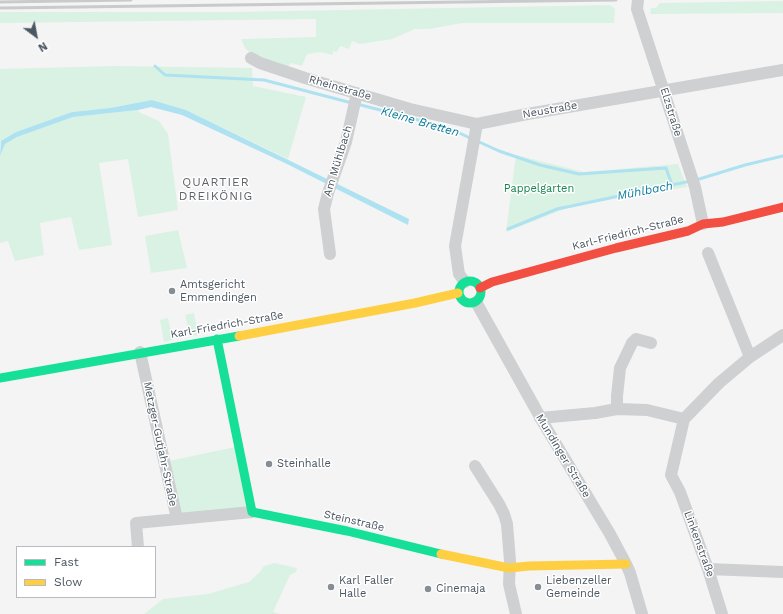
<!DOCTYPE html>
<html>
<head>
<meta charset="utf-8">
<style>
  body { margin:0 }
  #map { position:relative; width:783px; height:614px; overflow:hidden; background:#f4f4f4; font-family:"Work Sans",sans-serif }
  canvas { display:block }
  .legend { position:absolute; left:16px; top:546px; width:140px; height:52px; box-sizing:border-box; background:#fff; border:1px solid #b7bbc0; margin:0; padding:5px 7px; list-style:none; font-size:12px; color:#4a5661 }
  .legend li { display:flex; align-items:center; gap:8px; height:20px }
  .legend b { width:20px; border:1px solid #b7bbc0 }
  .north { position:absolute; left:16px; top:16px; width:40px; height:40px; -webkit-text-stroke:3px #fff; paint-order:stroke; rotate:148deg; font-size:11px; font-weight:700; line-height:16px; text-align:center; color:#4a5661 }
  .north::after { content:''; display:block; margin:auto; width:14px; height:18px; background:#4a5661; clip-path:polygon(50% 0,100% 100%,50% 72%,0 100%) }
</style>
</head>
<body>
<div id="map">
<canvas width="783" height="614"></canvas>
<ul class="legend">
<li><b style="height:5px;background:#16e098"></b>Fast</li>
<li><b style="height:5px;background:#ffcf43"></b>Slow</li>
</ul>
<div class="north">N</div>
</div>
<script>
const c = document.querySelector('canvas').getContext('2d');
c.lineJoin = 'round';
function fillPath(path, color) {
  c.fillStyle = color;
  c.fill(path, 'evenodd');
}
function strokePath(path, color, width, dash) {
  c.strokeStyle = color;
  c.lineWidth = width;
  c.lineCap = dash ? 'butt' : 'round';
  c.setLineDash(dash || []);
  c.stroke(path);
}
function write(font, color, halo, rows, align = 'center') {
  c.font = font + ' "Work Sans",sans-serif';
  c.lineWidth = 3;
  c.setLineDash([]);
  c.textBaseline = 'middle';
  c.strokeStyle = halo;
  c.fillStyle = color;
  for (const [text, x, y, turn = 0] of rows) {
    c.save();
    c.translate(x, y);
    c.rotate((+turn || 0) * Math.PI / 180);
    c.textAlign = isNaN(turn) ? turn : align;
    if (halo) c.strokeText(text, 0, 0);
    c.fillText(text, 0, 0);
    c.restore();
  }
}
fillPath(new Path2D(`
  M 783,1 L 783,13 L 650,14 L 651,8 L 656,8 L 660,3 Z
  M 610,5 L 615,9 L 614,23 L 462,23 L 429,29 L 415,29 L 392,39 L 360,44 L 352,41 L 349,49 L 340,46 L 337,52 L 333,51 L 333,55 L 320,52 L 307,54 L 302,66 L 291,63 L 286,68 L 252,55 L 245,48 L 241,39 L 316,37 L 316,19 L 0,23 L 0,12 L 234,12 Z
  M 115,66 L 252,68 L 253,86 L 306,97 L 288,159 L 186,110 L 152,100 L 110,108 L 72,112 L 16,132 L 0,143 L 0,69 Z
  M 138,110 L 139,112 L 159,121 L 168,134 L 178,210 L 138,217 L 128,159 L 99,163 L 112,245 L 79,250 L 71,217 L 40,223 L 44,255 L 15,261 L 8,241 L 0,243 L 0,156 L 5,144 L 17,137 L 73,117 Z
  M 516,155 L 584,172 L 678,164 L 687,187 L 632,195 L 564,209 L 506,232 Z
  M 178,230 L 187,268 L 151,273 L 145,236 Z
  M 194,313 L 198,335 L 190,336 L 185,315 Z
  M 168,318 L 173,340 L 164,342 L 160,320 Z
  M 235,447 L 247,509 L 181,515 L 169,461 Z
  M 274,563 L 297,568 L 296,572 L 290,575 L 273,612 L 280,614 L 144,614 L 163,599 L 208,594 L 249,582 L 260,572 L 264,566 Z`), '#d9f2e3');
fillPath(new Path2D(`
  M 152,100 L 186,110 L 409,219 L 408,225 L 287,164 L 182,115 L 151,107 L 138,110 L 73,117 L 17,137 L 5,144 L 0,156 L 1,141 L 16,132 L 72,112 L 110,108 Z`), '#aee2f0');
strokePath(new Path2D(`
  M 155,66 L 165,75 L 264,80 L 352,103
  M 357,104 L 449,128 L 472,139
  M 477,141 L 499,151 L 540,165 L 579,174 L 666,168 L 672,185
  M 696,180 L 745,165 L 783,156
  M 508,229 L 557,209 L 691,181`), '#aee2f0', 3);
strokePath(new Path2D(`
  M 638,0 L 637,9 L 695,187 L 703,224
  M 251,58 L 260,63 L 305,78 L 410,109 L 477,124 L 522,115 L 783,70
  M 708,253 L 750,357
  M 330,254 L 324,209 L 328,193 L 346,142 L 357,93
  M 465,282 L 459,274 L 455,246 L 477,124
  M 476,302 L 544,424 L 610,534 L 626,564 L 630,573 L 642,614
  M 140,352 L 177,519
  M 617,409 L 617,396 L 620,368 L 632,343 L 636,339 L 651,343
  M 540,418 L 595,413 L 617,409 L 647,410 L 684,419
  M 475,466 L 499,504 L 504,514 L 507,524 L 510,561 L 509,584 L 516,614
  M 138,547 L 136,523 L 252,512
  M 708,569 L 783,572
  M 722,614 L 708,569 L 680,492 L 671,475 L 684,419 L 719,383 L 750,357 L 783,335`), '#ced0d2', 12);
strokePath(new Path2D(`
  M459 292a11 11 0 1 1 22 0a11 11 0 1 1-22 0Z
  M 217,339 L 252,512 L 347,531 L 441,554
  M 0,378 L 239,336`), '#16e098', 9);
strokePath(new Path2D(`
  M 239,336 L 415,303 L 458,293
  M 441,554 L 509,568 L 529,566 L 626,564`), '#ffcf43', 9);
strokePath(new Path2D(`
  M 480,288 L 492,282 L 616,248 L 688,231 L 703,224 L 723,222 L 783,207`), '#f24e42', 9);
strokePath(new Path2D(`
  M 0,2 L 131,0
  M 0,8 L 616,0`), '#c9cacc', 3);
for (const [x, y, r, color] of [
  [172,291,4,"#868d94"],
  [269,464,4,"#868d94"],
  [331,587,4,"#868d94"],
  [538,587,4,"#868d94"],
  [428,589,4,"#868d94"]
]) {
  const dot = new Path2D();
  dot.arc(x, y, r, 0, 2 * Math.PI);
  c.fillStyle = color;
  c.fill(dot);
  strokePath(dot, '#fff', 1.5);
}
write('11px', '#4a5661', '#fff', [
  ["Rheinstraße",340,88,16],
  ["Neustraße",550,110,-10],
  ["Elzstraße",671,112,73],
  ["Am Mühlbach",338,161,-73],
  ["Karl-Friedrich-Straße",628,233,-14],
  ["Karl-Friedrich-Straße",227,325,-10],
  ["Metzger-Gutjahr-Straße",160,444,78],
  ["Mundinger Straße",563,456,59],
  ["Steinstraße",354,521,13],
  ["Linkenstraße",699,544,70]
]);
write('11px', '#17864f', '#fff', [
  ["Pappelgarten",539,189]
]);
write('11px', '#4a5661', '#fff', [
  ["Amtsgericht",180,285],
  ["Emmendingen",180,298],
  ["Steinhalle",277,464],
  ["Karl Faller",339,581],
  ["Halle",339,594],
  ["Liebenzeller",546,581],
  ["Gemeinde",546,594],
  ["Cinemaja",436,589]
], 'left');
write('italic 12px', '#0c7c9b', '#fff', [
  ["Kleine Bretten",420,122,16],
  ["Mühlbach",645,191,-11]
]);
c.letterSpacing = '1px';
write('12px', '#5f6368', '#fff', [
  ["QUARTIER",216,182],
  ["DREIKÖNIG",216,196]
]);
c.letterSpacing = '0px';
</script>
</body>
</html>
